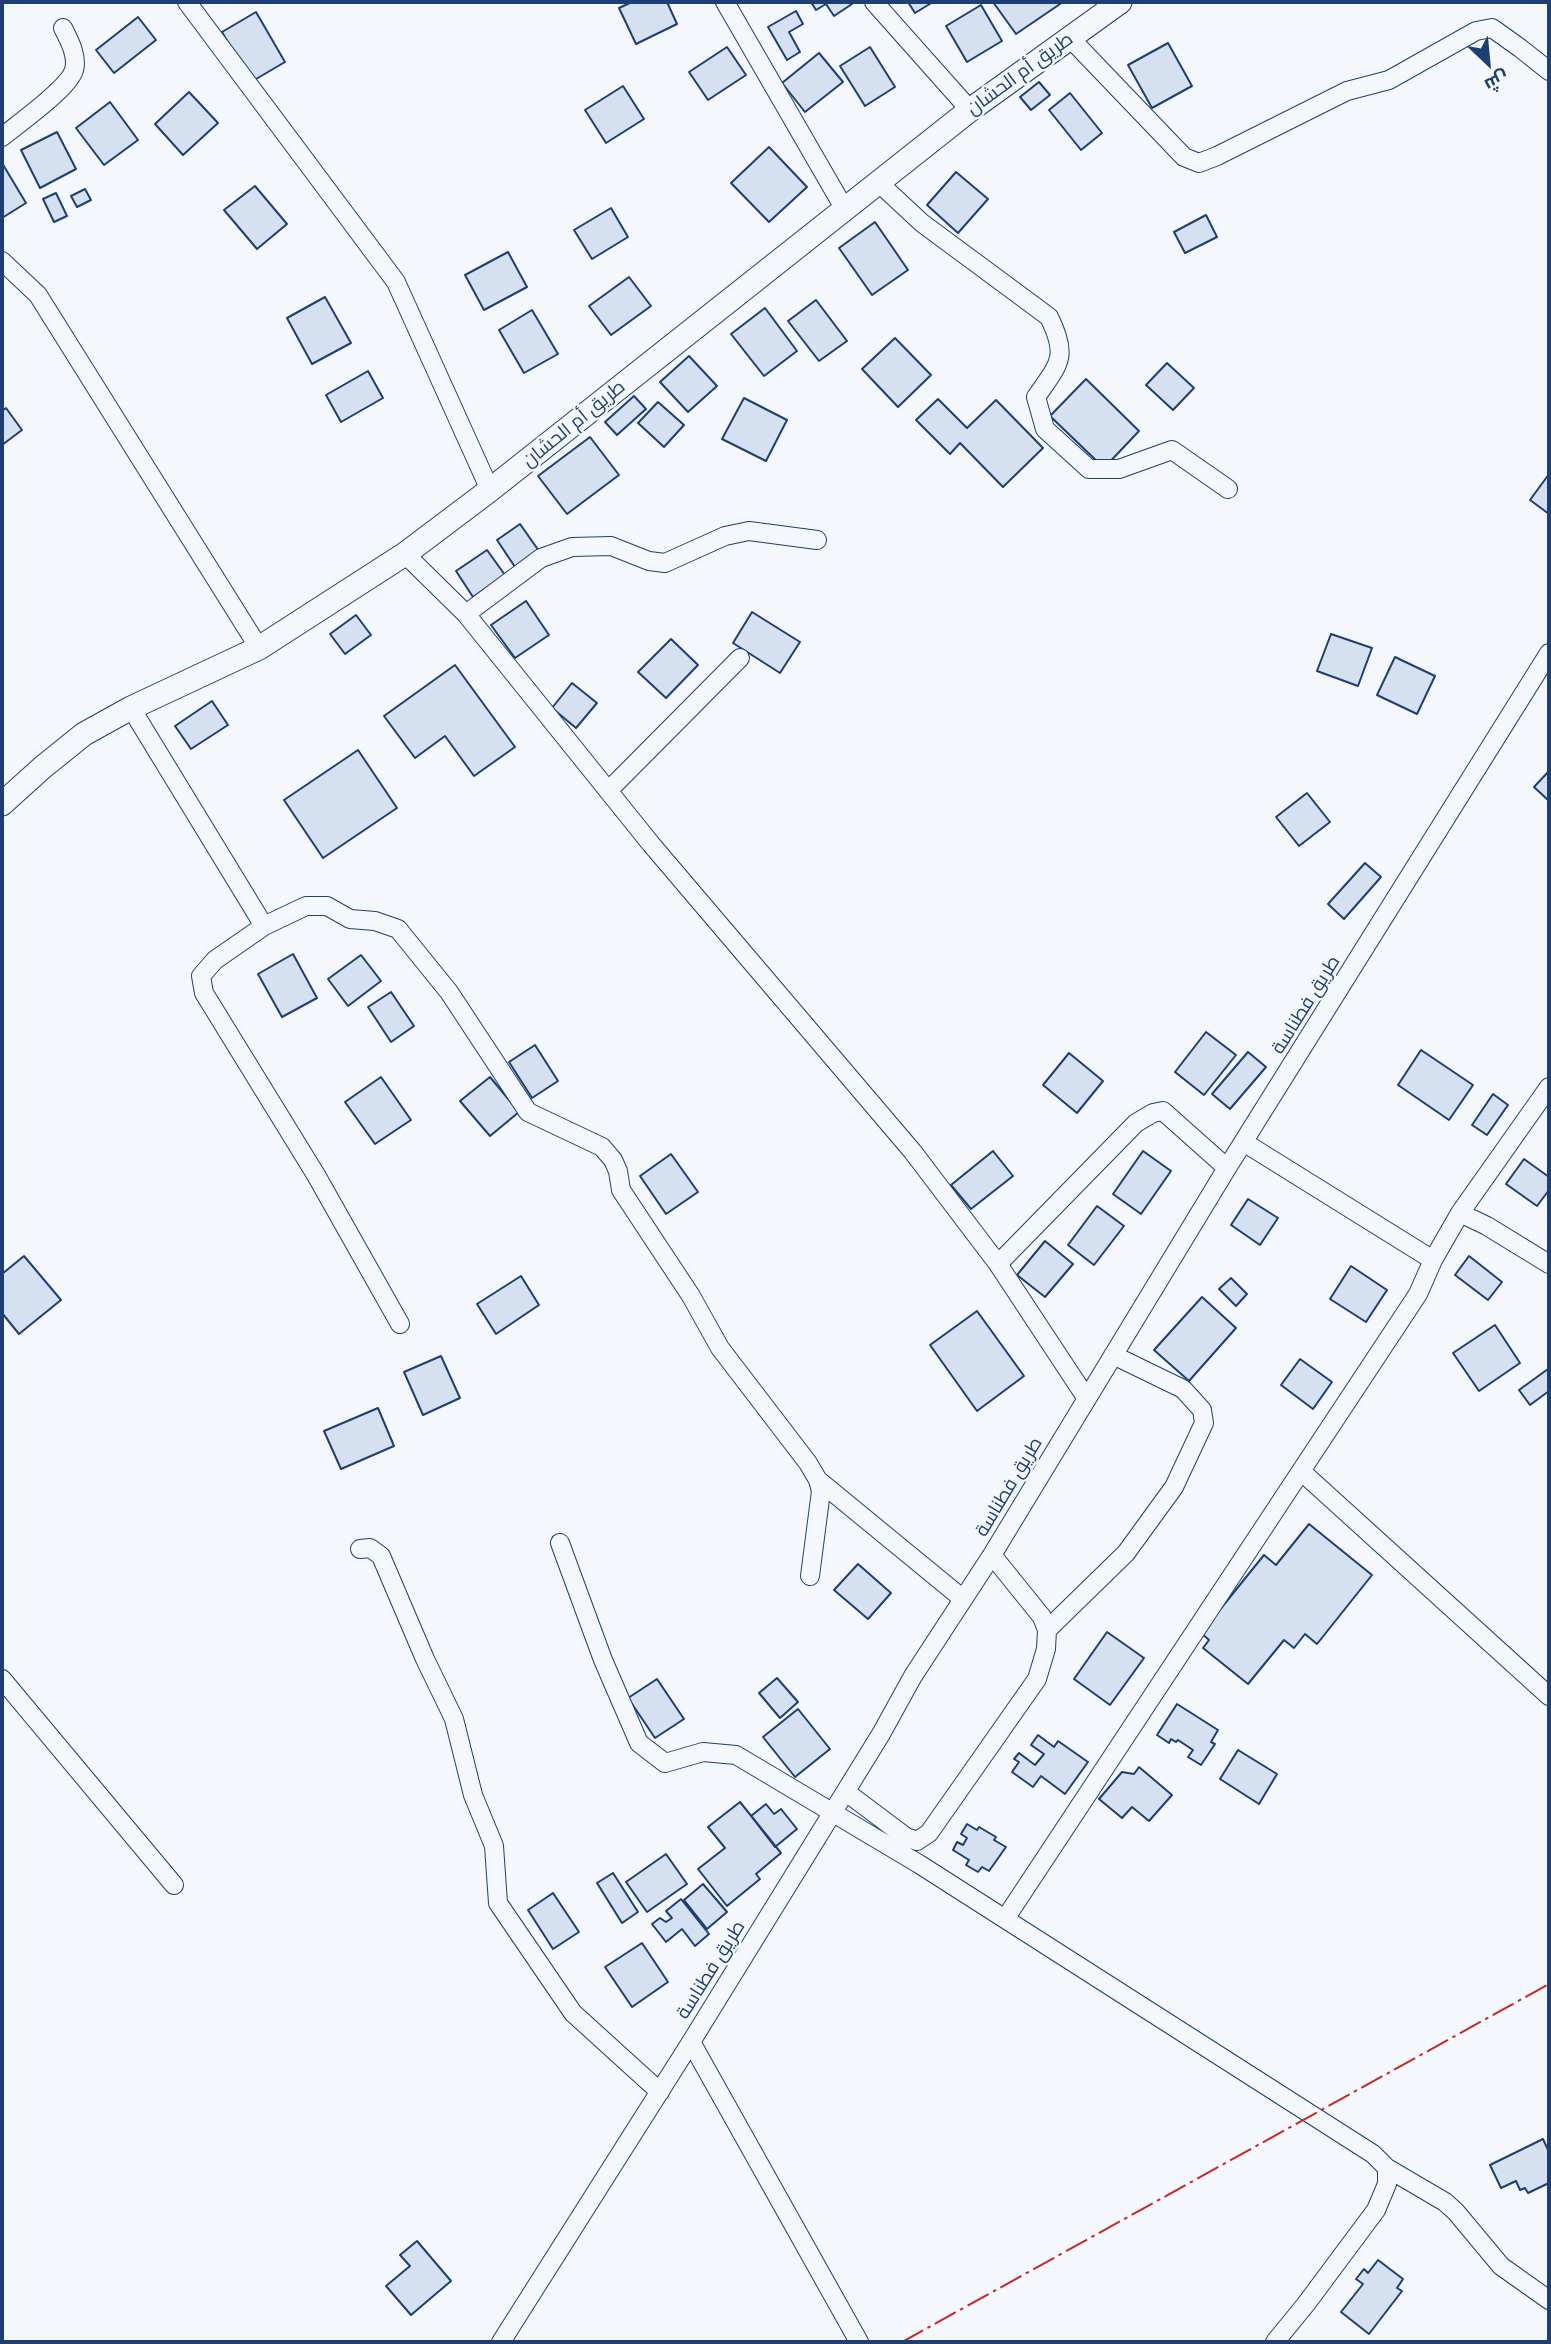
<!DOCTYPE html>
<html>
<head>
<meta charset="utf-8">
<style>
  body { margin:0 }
  #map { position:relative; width:1551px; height:2344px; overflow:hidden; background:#f4f7fb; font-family:"IBM Plex Sans",Cairo,sans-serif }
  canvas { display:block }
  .frame { position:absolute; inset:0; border:4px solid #1d3f73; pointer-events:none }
  .north { position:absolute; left:1453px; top:28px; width:70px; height:70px; -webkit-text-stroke:5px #f4f7fb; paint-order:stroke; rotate:154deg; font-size:19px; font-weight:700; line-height:28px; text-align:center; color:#1d3f73 }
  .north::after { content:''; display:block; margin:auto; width:24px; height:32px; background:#1d3f73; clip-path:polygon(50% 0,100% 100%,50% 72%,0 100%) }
</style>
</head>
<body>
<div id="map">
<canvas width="1551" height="2344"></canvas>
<div class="frame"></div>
<div class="north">ش</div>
</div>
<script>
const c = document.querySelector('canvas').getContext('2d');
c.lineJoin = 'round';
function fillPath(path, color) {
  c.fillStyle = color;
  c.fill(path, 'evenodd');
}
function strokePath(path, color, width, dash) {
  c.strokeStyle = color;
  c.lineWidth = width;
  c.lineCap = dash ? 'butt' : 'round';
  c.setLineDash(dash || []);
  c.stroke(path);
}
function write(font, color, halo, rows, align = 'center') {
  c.font = font + ' "IBM Plex Sans",Cairo,sans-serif';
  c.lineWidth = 5;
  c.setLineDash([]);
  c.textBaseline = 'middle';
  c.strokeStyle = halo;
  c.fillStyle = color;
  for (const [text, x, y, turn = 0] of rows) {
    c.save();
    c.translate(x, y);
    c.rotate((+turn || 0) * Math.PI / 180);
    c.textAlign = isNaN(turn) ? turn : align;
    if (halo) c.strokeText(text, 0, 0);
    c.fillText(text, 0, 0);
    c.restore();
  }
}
const building = new Path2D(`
  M 632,2 L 667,2 L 677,24 L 636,44 L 619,8 Z
  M 811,2 L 851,2 L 852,4 L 834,16 L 826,4 L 816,10 Z
  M 908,2 L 933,2 L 915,13 Z
  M 993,2 L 1063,2 L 1016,34 Z
  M 981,5 L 1002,41 L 967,62 L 946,26 Z
  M 796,11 L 803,24 L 789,32 L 800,52 L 787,60 L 768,27 Z
  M 256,12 L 285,62 L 251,82 L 222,32 Z
  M 138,17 L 156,40 L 114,73 L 96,50 Z
  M 1168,43 L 1192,86 L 1152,108 L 1128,65 Z
  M 727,47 L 746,75 L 708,100 L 689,72 Z
  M 870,47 L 895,87 L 865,106 L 840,66 Z
  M 819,53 L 843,82 L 805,112 L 782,83 Z
  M 1039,82 L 1050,95 L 1031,110 L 1020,97 Z
  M 623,86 L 644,119 L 606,143 L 585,110 Z
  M 189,92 L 218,123 L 183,155 L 155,124 Z
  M 1070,93 L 1102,133 L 1081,150 L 1049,110 Z
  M 110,102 L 138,140 L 104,165 L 76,128 Z
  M 57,132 L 76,169 L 40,188 L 21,150 Z
  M 769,147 L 807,187 L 769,222 L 731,183 Z
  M 2,163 L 26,203 L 2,218 Z
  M 956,172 L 988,199 L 958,233 L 927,205 Z
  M 255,186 L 287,224 L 257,249 L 224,210 Z
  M 85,189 L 91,200 L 77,207 L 71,196 Z
  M 56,193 L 67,216 L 54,222 L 43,199 Z
  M 611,208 L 628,237 L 592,259 L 574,230 Z
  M 1206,215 L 1217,237 L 1185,253 L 1174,232 Z
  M 875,222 L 908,270 L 872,295 L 839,248 Z
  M 508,252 L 527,287 L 484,310 L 465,275 Z
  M 629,277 L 651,306 L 611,335 L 589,306 Z
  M 325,297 L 351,343 L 312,364 L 287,318 Z
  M 816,300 L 847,341 L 819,361 L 788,321 Z
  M 765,308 L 797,351 L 764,376 L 731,334 Z
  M 532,310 L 558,354 L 524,373 L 499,330 Z
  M 895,338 L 931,375 L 898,407 L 862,369 Z
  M 689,356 L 717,386 L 688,412 L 660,382 Z
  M 1167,363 L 1194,388 L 1173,410 L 1146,385 Z
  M 368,371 L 383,398 L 341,422 L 326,395 Z
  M 1086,379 L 1139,431 L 1104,468 L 1050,416 Z
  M 634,396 L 646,409 L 617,435 L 605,422 Z
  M 744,398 L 787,420 L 766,461 L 722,439 Z
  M 938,399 L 967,428 L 996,400 L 1043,448 L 1003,487 L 960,443 L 950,454 L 916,420 Z
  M 658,402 L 684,425 L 664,447 L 638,423 Z
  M 6,408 L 22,430 L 2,445 L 2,411 Z
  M 590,437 L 619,475 L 567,514 L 538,476 Z
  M 1549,474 L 1549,514 L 1530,500 Z
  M 520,524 L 539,551 L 515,567 L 497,540 Z
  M 487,550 L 505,575 L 473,597 L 456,571 Z
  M 526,601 L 549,635 L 515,658 L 491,625 Z
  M 752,612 L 800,642 L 780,673 L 733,643 Z
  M 356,615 L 371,635 L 345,654 L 330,634 Z
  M 1331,634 L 1372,648 L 1358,686 L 1317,671 Z
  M 671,639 L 698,665 L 666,698 L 638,672 Z
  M 1395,657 L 1435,676 L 1417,714 L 1377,695 Z
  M 455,665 L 515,747 L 474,776 L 445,736 L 415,758 L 384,716 Z
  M 572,683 L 597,703 L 576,728 L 552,708 Z
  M 212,701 L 228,725 L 191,749 L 175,726 Z
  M 358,750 L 397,808 L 323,858 L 284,800 Z
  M 1549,771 L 1549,801 L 1534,787 Z
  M 1307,793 L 1330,822 L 1299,846 L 1276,817 Z
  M 1365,863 L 1381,877 L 1344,919 L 1328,904 Z
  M 293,954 L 317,998 L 282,1017 L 258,974 Z
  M 361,955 L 381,981 L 348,1006 L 328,979 Z
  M 391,992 L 414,1026 L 391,1042 L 368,1007 Z
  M 1206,1032 L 1236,1055 L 1204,1095 L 1175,1072 Z
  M 535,1045 L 558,1081 L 532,1098 L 509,1062 Z
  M 1421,1050 L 1473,1085 L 1449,1120 L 1398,1085 Z
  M 1248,1052 L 1266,1067 L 1230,1109 L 1212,1094 Z
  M 1069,1053 L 1103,1081 L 1077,1113 L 1043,1085 Z
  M 381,1077 L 411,1120 L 375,1144 L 345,1102 Z
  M 490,1077 L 519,1112 L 490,1136 L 460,1101 Z
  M 1493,1094 L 1508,1105 L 1487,1135 L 1472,1125 Z
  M 993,1151 L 1013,1176 L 971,1209 L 951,1185 Z
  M 1143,1151 L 1171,1171 L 1141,1214 L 1113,1194 Z
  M 671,1154 L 698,1192 L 666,1214 L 640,1176 Z
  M 1524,1159 L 1549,1177 L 1549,1190 L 1537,1206 L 1506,1184 Z
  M 1248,1199 L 1278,1218 L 1260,1245 L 1231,1225 Z
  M 1097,1206 L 1124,1226 L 1094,1265 L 1068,1245 Z
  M 1045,1241 L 1073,1264 L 1045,1297 L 1017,1275 Z
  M 24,1256 L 61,1300 L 19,1334 L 2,1313 L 2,1274 Z
  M 1469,1256 L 1502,1282 L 1488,1300 L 1455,1275 Z
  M 1351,1266 L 1387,1290 L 1366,1322 L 1330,1299 Z
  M 521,1276 L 539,1305 L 496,1334 L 477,1304 Z
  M 1231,1278 L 1247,1294 L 1236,1306 L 1219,1289 Z
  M 1202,1297 L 1236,1328 L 1189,1381 L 1154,1350 Z
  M 977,1311 L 1024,1376 L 977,1411 L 930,1345 Z
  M 1495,1325 L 1520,1363 L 1479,1391 L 1453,1353 Z
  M 441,1356 L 460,1398 L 423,1415 L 404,1372 Z
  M 1300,1359 L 1332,1382 L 1313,1409 L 1281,1385 Z
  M 1548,1369 L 1549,1391 L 1530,1405 L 1519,1390 Z
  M 378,1408 L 394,1446 L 341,1469 L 324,1431 Z
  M 1309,1524 L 1372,1575 L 1317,1644 L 1305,1634 L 1294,1648 L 1284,1640 L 1248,1684 L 1203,1648 L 1209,1640 L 1201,1633 L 1264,1555 L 1276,1565 Z
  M 858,1564 L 891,1593 L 868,1619 L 834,1590 Z
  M 1107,1632 L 1144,1658 L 1110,1705 L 1074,1679 Z
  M 777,1678 L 798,1702 L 780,1718 L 759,1693 Z
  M 657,1679 L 684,1719 L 655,1738 L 628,1698 Z
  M 1177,1704 L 1218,1730 L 1211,1742 L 1215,1744 L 1201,1765 L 1188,1757 L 1193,1750 L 1178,1740 L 1176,1742 L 1171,1739 L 1169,1743 L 1157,1735 Z
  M 798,1709 L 830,1749 L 795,1777 L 763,1737 Z
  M 1038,1735 L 1054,1747 L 1058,1741 L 1088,1762 L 1065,1794 L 1041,1776 L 1033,1787 L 1012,1772 L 1019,1762 L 1014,1759 L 1019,1753 L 1035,1765 L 1044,1754 L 1031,1745 Z
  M 1238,1750 L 1277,1774 L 1259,1804 L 1220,1779 Z
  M 1139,1767 L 1172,1795 L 1149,1821 L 1132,1807 L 1122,1818 L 1099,1799 L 1122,1772 L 1134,1774 Z
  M 740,1802 L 781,1853 L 756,1874 L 760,1879 L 727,1906 L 698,1869 L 725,1848 L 708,1827 Z
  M 766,1804 L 774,1814 L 781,1809 L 797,1829 L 775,1847 L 751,1816 Z
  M 967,1824 L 977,1830 L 979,1827 L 996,1837 L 994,1840 L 1006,1847 L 989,1871 L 982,1867 L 978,1872 L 966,1865 L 969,1860 L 953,1850 L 957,1842 L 963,1845 L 967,1838 L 961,1834 Z
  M 666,1854 L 687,1884 L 647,1912 L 626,1882 Z
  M 613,1873 L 638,1912 L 622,1923 L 597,1883 Z
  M 703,1884 L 727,1912 L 707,1929 L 684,1900 Z
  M 553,1893 L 579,1932 L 553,1949 L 528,1910 Z
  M 681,1899 L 709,1934 L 695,1946 L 682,1929 L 666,1942 L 652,1924 L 660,1918 L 666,1922 L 672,1918 L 666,1911 Z
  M 642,1943 L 668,1982 L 632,2007 L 605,1967 Z
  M 1543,2139 L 1549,2152 L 1549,2183 L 1528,2193 L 1525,2188 L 1520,2190 L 1516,2181 L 1501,2188 L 1490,2165 Z
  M 417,2241 L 451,2281 L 411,2315 L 386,2286 L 410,2266 L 400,2255 Z
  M 1378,2260 L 1403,2279 L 1397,2288 L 1402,2291 L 1369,2334 L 1341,2312 L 1363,2284 L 1356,2279 L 1364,2269 L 1368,2273 Z`);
fillPath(building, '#d5e0f0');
strokePath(building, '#1d3f73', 2);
const minor = new Path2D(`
  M 187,2 L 396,282 L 490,490
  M 725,2 L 844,208
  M 874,2 L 970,110
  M 1070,38 L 1184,157 L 1199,163 L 1217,156 L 1347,91 L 1389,80 L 1476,31 L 1492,28 L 1520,48 L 1549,71
  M 2,137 C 18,124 69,88 74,70 C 78,56 69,40 63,28
  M 879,183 L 922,223 L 1049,317 C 1069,357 1059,364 1036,397 L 1045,429 L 1089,469 L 1119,469 L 1172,450 L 1228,489
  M 2,261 L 38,295 L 259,648
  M 405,554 L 466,614 L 651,844 L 913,1152 L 998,1264 L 1087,1399
  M 466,614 L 541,558 L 572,547 L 611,546 L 649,561 L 665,563 L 725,536 L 749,531 L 817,540
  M 131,708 L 264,926
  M 608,791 L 740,658
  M 1245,1143 L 1433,1260
  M 1460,1213 L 1487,1226 L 1549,1264
  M 998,1264 L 1136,1123 L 1153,1113 L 1163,1111 L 1227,1168
  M 400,1324 L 316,1175 L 204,993 L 201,976 L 215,960 L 264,926 L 306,906 L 327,906 L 350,919 L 375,921 L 398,929 L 449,992 L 528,1112 L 602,1147 L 613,1160 L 618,1171 L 621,1190 L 691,1296 L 720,1348 L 808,1463 L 818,1480 L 963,1599
  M 1302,1472 L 1549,1696
  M 560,1543 L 603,1660 L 639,1743 L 665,1763 L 703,1752 L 736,1755 L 919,1864 L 1373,2154 L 1387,2168 L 1445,2202 L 1456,2212 L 1501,2266 L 1549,2300
  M 360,1549 L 370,1548 L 381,1556 L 425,1659 L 454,1719 L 473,1795 L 494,1846 L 498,1903 L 573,2013 L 660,2092
  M 810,1576 L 821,1491 L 818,1480
  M 1047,1630 L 1126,1553 L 1174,1487 L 1204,1423 L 1202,1410 L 1183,1389 L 1113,1355
  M 2,1679 L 174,1885
  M 846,1792 L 906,1837 L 917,1841 L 929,1833 L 1037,1679 L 1046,1649 L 1047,1630 L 1042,1617 L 992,1555
  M 1005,1919 L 1418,1294 L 1433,1260 L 1460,1213 L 1549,1087
  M 691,2042 L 859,2342
  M 501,2342 L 691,2042 L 881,1734 L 913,1676 L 992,1555 L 1227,1168 L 1549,653
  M 1275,2342 L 1306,2304 L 1376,2210 L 1387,2184 L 1387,2168`);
const tertiary = new Path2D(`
  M 2,804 L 43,767 L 84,734 L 131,708 L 259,648 L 405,554 L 490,490 L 970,110 L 1120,2`);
strokePath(minor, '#1d3f73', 20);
strokePath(tertiary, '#1d3f73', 25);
strokePath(minor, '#f4f7fb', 18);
strokePath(tertiary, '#f4f7fb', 23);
strokePath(new Path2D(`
  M 902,2342 L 1549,1984`), '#c62828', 2, [24, 5, 3.5, 5]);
write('19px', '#1d3f73', '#f4f7fb', [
  ["طريق أم الحشان",1020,74,-36],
  ["طريق أم الحشان",574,424,-39],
  ["طريق فطناسة",1306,1005,-58],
  ["طريق فطناسة",1009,1487,-59],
  ["طريق فطناسة",711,1970,-58]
]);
</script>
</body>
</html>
